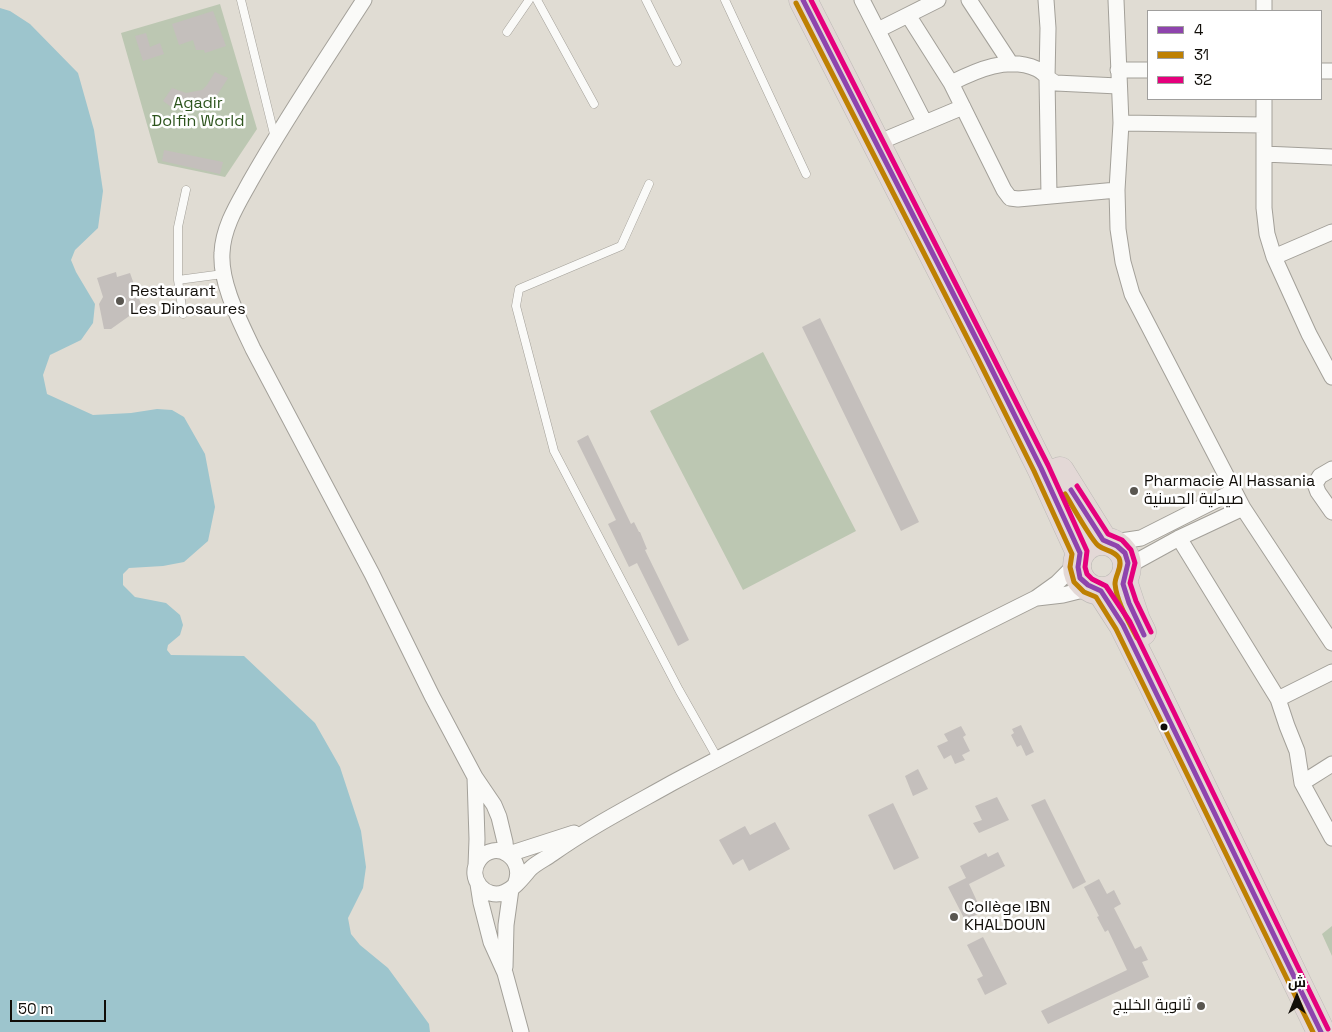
<!DOCTYPE html>
<html>
<head>
<meta charset="utf-8">
<style>
  body { margin:0 }
  #map { position:relative; width:1332px; height:1032px; overflow:hidden; background:#e0dcd3; font-family:"Space Grotesk",Cairo,sans-serif }
  canvas { display:block }
  .legend { position:absolute; left:1147px; top:10px; width:175px; height:90px; box-sizing:border-box; background:#fff; border:1px solid #a09f9d; margin:0; padding:6px 9px; list-style:none; font-size:15px; color:#110e09 }
  .legend li { display:flex; align-items:center; gap:10px; height:25px }
  .legend b { width:25px; border:1px solid #a09f9d }
  .north { position:absolute; left:1272px; top:972px; width:50px; height:50px; -webkit-text-stroke:4px #fff; paint-order:stroke; rotate:0deg; font-size:14px; font-weight:700; line-height:20px; text-align:center; color:#110e09 }
  .north::after { content:''; display:block; margin:auto; width:18px; height:22px; background:#110e09; clip-path:polygon(50% 0,100% 100%,50% 72%,0 100%) }
  .scale { position:absolute; left:10px; top:1000px; width:96px; height:22px; box-sizing:border-box; border:2px solid #110e09; border-top:0; padding-left:6px; font-size:15px; line-height:18px; white-space:nowrap; color:#110e09; -webkit-text-stroke:4px #fff; paint-order:stroke }
</style>
</head>
<body>
<div id="map">
<canvas width="1332" height="1032"></canvas>
<ul class="legend">
<li><b style="height:6px;background:#8e44ad"></b>4</li>
<li><b style="height:6px;background:#be8002"></b>31</li>
<li><b style="height:6px;background:#e5007d"></b>32</li>
</ul>
<div class="north">ش</div>
<div class="scale">50 m</div>
</div>
<script>
const c = document.querySelector('canvas').getContext('2d');
c.lineJoin = 'round';
function fillPath(path, color) {
  c.fillStyle = color;
  c.fill(path, 'evenodd');
}
function strokePath(path, color, width, dash) {
  c.strokeStyle = color;
  c.lineWidth = width;
  c.lineCap = dash ? 'butt' : 'round';
  c.setLineDash(dash || []);
  c.stroke(path);
}
function write(font, color, halo, rows, align = 'center') {
  c.font = font + ' "Space Grotesk",Cairo,sans-serif';
  c.lineWidth = 5;
  c.setLineDash([]);
  c.textBaseline = 'middle';
  c.strokeStyle = halo;
  c.fillStyle = color;
  for (const [text, x, y, turn = 0] of rows) {
    c.save();
    c.translate(x, y);
    c.rotate((+turn || 0) * Math.PI / 180);
    c.textAlign = isNaN(turn) ? turn : align;
    if (halo) c.strokeText(text, 0, 0);
    c.fillText(text, 0, 0);
    c.restore();
  }
}
fillPath(new Path2D(`
  M 220,4 L 257,129 L 225,177 L 158,163 L 121,33 Z
  M 763,352 L 856,531 L 743,590 L 650,411 Z
  M 1332,926 L 1332,956 L 1322,934 Z`), '#bcc7b2');
fillPath(new Path2D(`
  M 0,8 L 10,11 L 30,24 L 78,73 L 94,130 L 103,191 L 98,228 L 75,250 L 71,260 L 76,272 L 95,304 L 93,323 L 81,340 L 50,355 L 43,375 L 47,394 L 93,415 L 131,413 L 157,409 L 172,410 L 184,417 L 205,454 L 215,507 L 208,541 L 184,562 L 163,566 L 129,568 L 123,574 L 123,585 L 135,597 L 166,603 L 180,615 L 183,625 L 180,635 L 168,645 L 167,650 L 171,655 L 244,656 L 315,723 L 340,767 L 361,831 L 366,867 L 363,888 L 348,918 L 351,934 L 360,945 L 388,968 L 429,1024 L 430,1032 L 0,1032 Z`), '#9dc5cd');
fillPath(new Path2D(`
  M 213,11 L 226,46 L 205,53 L 204,50 L 196,50 L 193,40 L 179,45 L 172,24 Z
  M 146,33 L 150,47 L 160,43 L 164,54 L 143,61 L 135,36 Z
  M 215,72 L 228,78 L 216,97 L 207,104 L 185,108 L 170,106 L 163,101 L 172,88 L 186,93 L 202,90 L 207,85 Z
  M 164,150 L 223,162 L 220,174 L 162,161 Z
  M 116,272 L 117,277 L 130,273 L 142,307 L 111,329 L 104,329 L 99,304 L 103,297 L 97,278 Z
  M 820,318 L 919,522 L 901,531 L 802,327 Z
  M 588,435 L 631,524 L 634,522 L 639,532 L 640,532 L 647,549 L 645,550 L 689,640 L 678,646 L 637,563 L 629,567 L 608,524 L 616,520 L 577,441 Z
  M 1021,725 L 1034,752 L 1026,756 L 1021,745 L 1017,747 L 1011,735 L 1014,733 L 1012,729 Z
  M 961,726 L 966,735 L 963,737 L 970,751 L 962,755 L 965,760 L 955,764 L 951,755 L 944,759 L 937,746 L 948,741 L 944,734 Z
  M 918,769 L 928,789 L 913,796 L 905,776 Z
  M 997,797 L 1009,820 L 979,833 L 973,823 L 982,820 L 975,806 Z
  M 1045,799 L 1086,882 L 1073,889 L 1031,805 Z
  M 893,803 L 919,858 L 894,870 L 868,815 Z
  M 775,822 L 790,849 L 749,871 L 743,859 L 733,865 L 719,840 L 745,826 L 750,835 Z
  M 998,852 L 1005,866 L 969,884 L 982,912 L 965,920 L 948,887 L 966,878 L 960,866 L 986,853 L 988,857 Z
  M 1099,879 L 1107,894 L 1114,890 L 1121,904 L 1114,908 L 1135,949 L 1141,946 L 1148,960 L 1142,962 L 1149,977 L 1048,1024 L 1041,1011 L 1127,970 L 1108,930 L 1105,932 L 1097,917 L 1099,916 L 1084,887 Z
  M 983,937 L 1007,984 L 985,995 L 977,979 L 983,976 L 967,945 Z`), '#c4bfbc');
const lane = new Path2D(`
  M 241,0 L 275,138
  M 537,0 L 594,104
  M 646,0 L 677,62
  M 725,0 L 806,174
  M 507,32 L 529,0
  M 649,184 L 621,246 L 519,289 L 516,306 L 554,451 L 679,690 L 718,759
  M 178,280 L 178,227 L 186,190
  M 183,314 L 178,280 L 223,274`);
const street = new Path2D(`
  M 364,0 C 326,59 286,118 251,180 C 239,202 223,226 222,253 C 220,284 240,321 253,349 L 372,574 L 432,696 L 475,777 L 494,805 L 499,817 L 505,842 L 506,853
  M 862,0 L 925,123
  M 938,0 L 908,15 L 951,83
  M 969,0 L 1011,64
  M 1046,0 L 1048,28 L 1047,78 L 1049,196
  M 1116,0 L 1121,123 L 1117,190 L 1118,229 L 1123,262 L 1132,294 L 1243,508 L 1332,643
  M 1264,11 L 1264,0
  M 878,30 L 908,15
  M 1118,70 L 1148,70
  M 1321,71 L 1332,71
  M 1264,99 L 1264,208 L 1267,234 L 1274,257 L 1309,334 L 1332,377
  M 1121,123 L 1263,125
  M 889,138 L 963,107
  M 1264,154 L 1332,157
  M 1117,190 L 1018,199 L 1010,198 L 1004,190 L 951,83 C 977,70 1008,56 1037,69 C 1044,72 1048,80 1056,83 L 1118,86
  M 1274,257 L 1332,232
  M 1332,469 L 1320,476 L 1315,484 L 1318,492 L 1332,512
  M 1179,538 L 1278,699 L 1332,672
  M 1114,542 L 1141,538 L 1234,491
  M 1128,566 L 1179,538 L 1243,508
  M 1037,598 L 1063,595 L 1091,588
  M 1278,699 L 1287,726 L 1297,751 L 1302,783 L 1332,838
  M 475,777 L 477,839 L 476,866
  M 1302,783 L 1332,764
  M 509,854 L 574,833
  M 478,884 L 481,903 L 491,942 L 505,973 L 521,1032
  M 515,885 C 527,858 495,838 479,860 C 466,878 486,901 505,892 C 515,888 523,877 530,869 C 536,863 545,859 552,854 C 590,827 631,806 672,783 C 792,719 914,659 1036,598 L 1057,583 L 1077,563
  M 505,967 L 506,925 L 511,889`);
const highway = new Path2D(`
  M 803,0 L 985,356 L 1041,468 L 1080,553
  M 1060,471 L 1103,540
  M1077 566a25 25 0 1 1 50 0a25 25 0 1 1-50 0Z
  M 1123,581 L 1136,620 L 1142,632
  M 1101,591 L 1123,625 L 1149,677 L 1321,1032`);
strokePath(lane, '#a3a099', 9);
strokePath(street, '#a3a099', 17);
strokePath(highway, '#bbb9b5', 29);
strokePath(lane, '#fafaf8', 8);
strokePath(street, '#fafaf8', 15);
strokePath(highway, '#e3d8d6', 28);
strokePath(new Path2D(`
  M 803,0 L 985,356 L 1041,468 L 1080,553 L 1078,567 L 1080,578 L 1088,585 L 1101,591 L 1123,625 L 1321,1032
  M 1071,490 L 1103,540 L 1117,546 L 1125,553 L 1128,563 L 1123,584 L 1129,603 L 1144,635`), '#8e44ad', 5);
strokePath(new Path2D(`
  M 796,3 L 978,359 L 1034,471 L 1072,554 L 1070,567 L 1074,582 L 1084,592 L 1096,597 L 1116,629 L 1313,1032
  M 1065,494 C 1071,503 1092,542 1099,546 C 1105,551 1114,550 1119,558 C 1123,567 1115,575 1115,584 C 1117,603 1129,622 1137,638`), '#be8002', 5);
strokePath(new Path2D(`
  M 811,0 L 1048,465 L 1087,551 L 1085,567 L 1087,574 L 1092,579 L 1106,586 L 1130,622 L 1328,1029
  M 1077,486 L 1108,534 L 1122,540 L 1131,550 L 1135,563 L 1130,583 L 1136,601 L 1151,632`), '#e5007d', 5);
for (const [x, y, r, color] of [
  [120,301,5,"#595650"],
  [1134,491,5,"#595650"],
  [1164,727,4.5,"#110e09"],
  [954,917,5,"#595650"],
  [1201,1006,5,"#595650"]
]) {
  const dot = new Path2D();
  dot.arc(x, y, r, 0, 2 * Math.PI);
  c.fillStyle = color;
  c.fill(dot);
  strokePath(dot, '#fff', 2);
}
write('16px', '#2d541d', '#fff', [
  ["Agadir",198,104],
  ["Dolfin World",198,122]
]);
write('16px', '#110e09', '#fff', [
  ["Restaurant",130,292],
  ["Les Dinosaures",130,310],
  ["Pharmacie Al Hassania",1144,482],
  ["صيدلية الحسنية",1144,500],
  ["Collège IBN",964,908],
  ["KHALDOUN",964,926],
  ["ثانوية الخليج",1191,1006,"right"]
], 'left');
</script>
</body>
</html>
